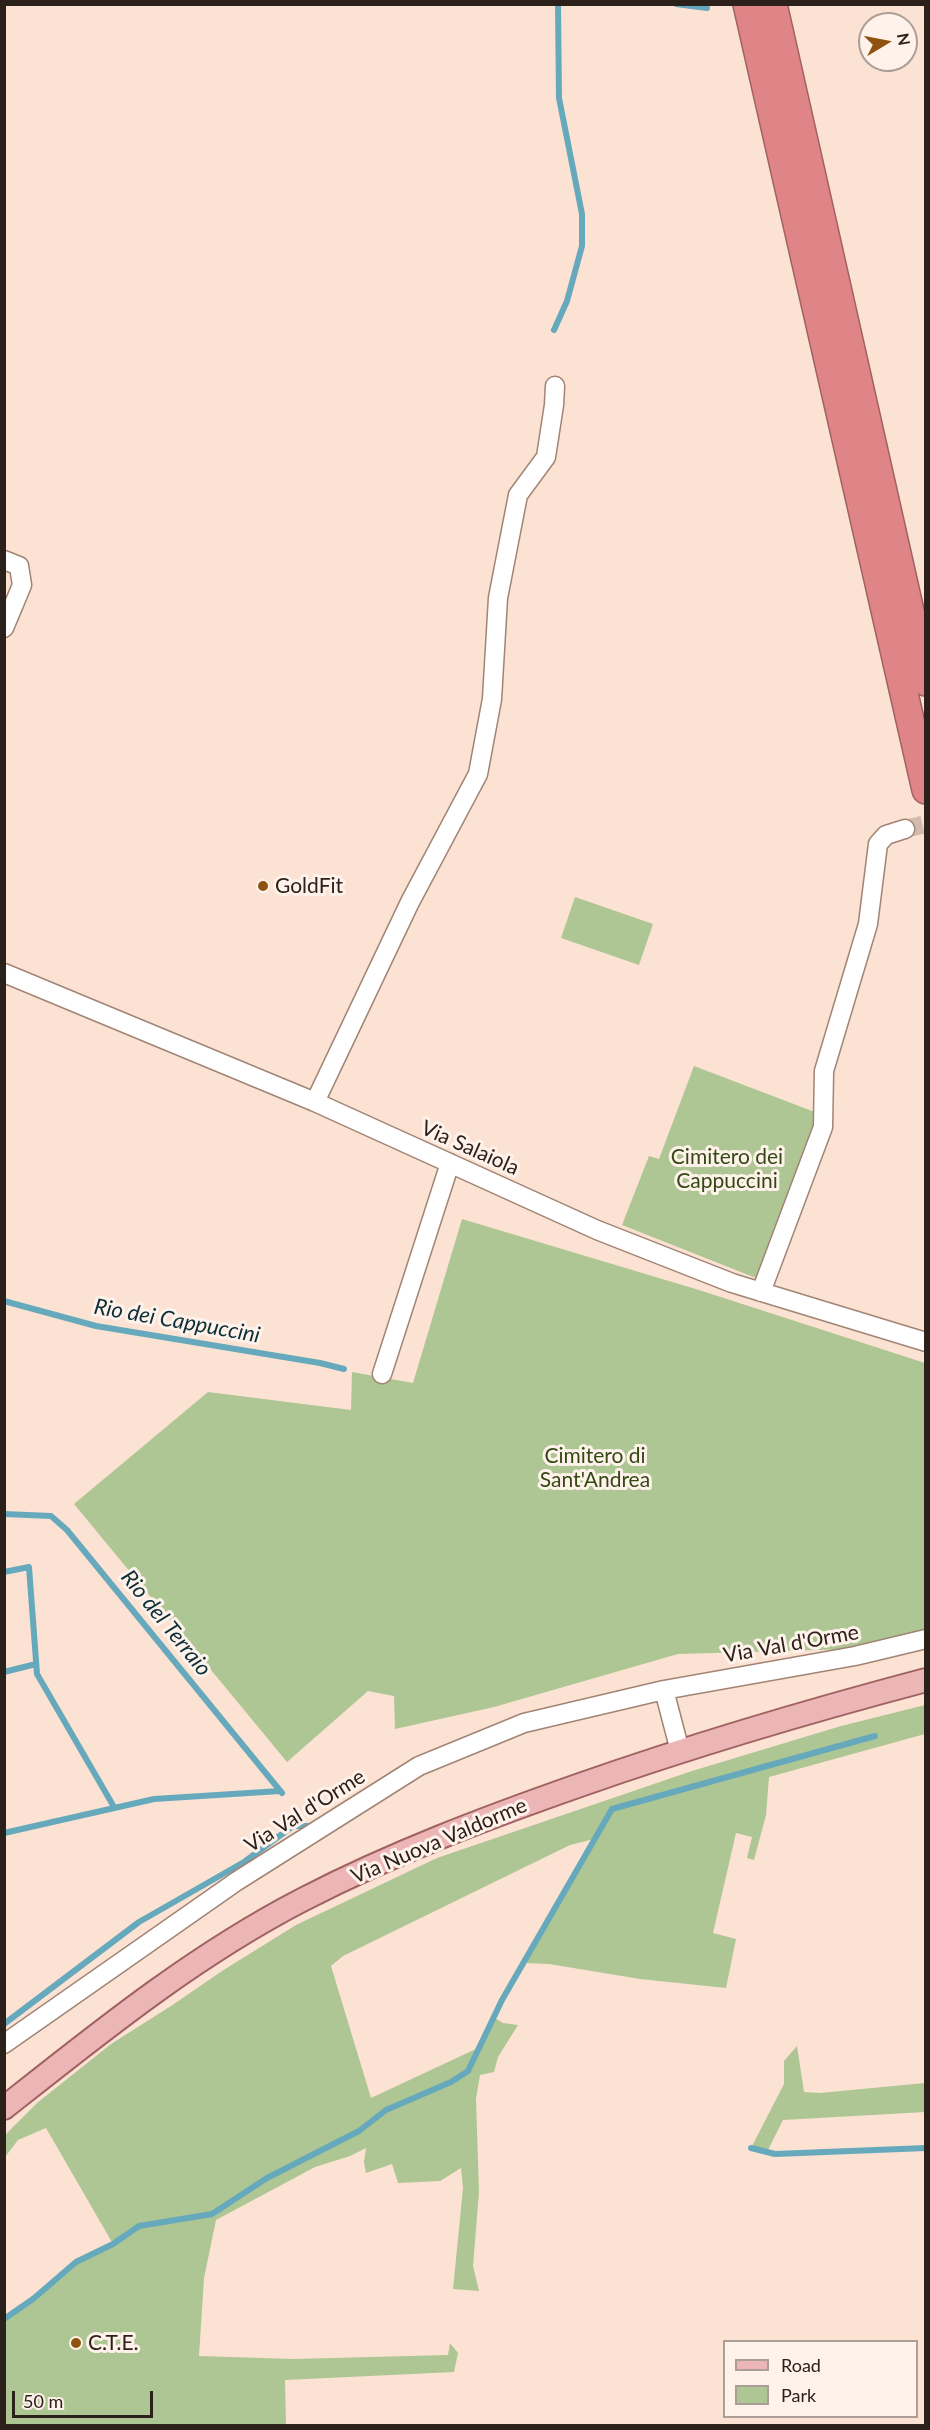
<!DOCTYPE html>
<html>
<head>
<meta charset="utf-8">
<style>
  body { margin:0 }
  #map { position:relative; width:930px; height:2430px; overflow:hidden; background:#fbe2d3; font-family:Lato,sans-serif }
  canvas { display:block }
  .frame { position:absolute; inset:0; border:6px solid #2c201a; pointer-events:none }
  .legend { position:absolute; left:723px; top:2340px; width:195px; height:78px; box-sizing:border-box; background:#fff2eb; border:2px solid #ab9e97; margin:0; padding:8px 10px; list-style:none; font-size:18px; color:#2c201a }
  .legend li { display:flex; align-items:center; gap:12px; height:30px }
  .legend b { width:30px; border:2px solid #ab9e97 }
  .north { position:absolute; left:858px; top:12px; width:60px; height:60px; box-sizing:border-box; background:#fff2eb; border:2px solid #ab9e97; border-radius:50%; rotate:80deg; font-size:16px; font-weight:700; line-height:24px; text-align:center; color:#2c201a }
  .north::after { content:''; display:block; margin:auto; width:21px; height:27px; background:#8e540f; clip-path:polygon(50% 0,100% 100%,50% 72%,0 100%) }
  .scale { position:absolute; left:12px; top:2391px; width:141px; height:27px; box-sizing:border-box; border:3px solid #2c201a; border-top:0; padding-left:8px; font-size:18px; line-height:21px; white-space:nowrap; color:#2c201a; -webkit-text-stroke:4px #fff2eb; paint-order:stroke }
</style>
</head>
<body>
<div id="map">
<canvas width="930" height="2430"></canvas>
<div class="frame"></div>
<ul class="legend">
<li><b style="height:8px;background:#ecb6b7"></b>Road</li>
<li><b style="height:16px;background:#aec694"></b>Park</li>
</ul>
<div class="north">N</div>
<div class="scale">50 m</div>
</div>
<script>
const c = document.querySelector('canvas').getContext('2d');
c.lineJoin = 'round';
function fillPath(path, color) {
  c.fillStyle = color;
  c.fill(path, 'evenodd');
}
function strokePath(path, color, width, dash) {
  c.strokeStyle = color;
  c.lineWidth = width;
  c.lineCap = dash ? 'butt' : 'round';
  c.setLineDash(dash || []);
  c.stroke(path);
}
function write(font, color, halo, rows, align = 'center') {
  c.font = font + ' Lato,sans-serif';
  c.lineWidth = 6;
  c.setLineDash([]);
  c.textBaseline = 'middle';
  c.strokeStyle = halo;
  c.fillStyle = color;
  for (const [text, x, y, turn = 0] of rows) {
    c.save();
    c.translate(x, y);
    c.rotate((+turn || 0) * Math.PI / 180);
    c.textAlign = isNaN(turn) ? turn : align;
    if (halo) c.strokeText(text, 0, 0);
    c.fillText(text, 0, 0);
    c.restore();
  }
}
fillPath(new Path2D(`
  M 575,897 L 653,924 L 639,965 L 561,938 Z
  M 694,1066 L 820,1114 L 756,1278 L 622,1225 L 649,1156 L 659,1159 Z
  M 462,1219 L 699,1290 L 925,1363 L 925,1632 L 852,1649 L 678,1654 L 494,1707 L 395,1729 L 394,1696 L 368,1691 L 287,1762 L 74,1504 L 208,1392 L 351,1410 L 352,1372 L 413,1383 Z
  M 925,1705 L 925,1734 L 769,1777 L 766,1815 L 754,1860 L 747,1858 L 752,1837 L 736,1833 L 713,1933 L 736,1939 L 726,1988 L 640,1979 L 549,1964 L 524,1963 L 594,1839 L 570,1845 L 343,1956 L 331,1966 L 371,2098 L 478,2048 L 493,2017 L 503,2023 L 518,2025 L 498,2057 L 494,2072 L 480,2075 L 476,2099 L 479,2192 L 473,2266 L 479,2291 L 453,2289 L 463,2188 L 461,2168 L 440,2181 L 398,2183 L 392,2164 L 366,2173 L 364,2162 L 366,2148 L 350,2156 L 315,2167 L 216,2220 L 204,2278 L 199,2356 L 293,2359 L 448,2355 L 450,2343 L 458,2353 L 454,2372 L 285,2380 L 286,2425 L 5,2425 L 5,2319 L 33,2299 L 76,2262 L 113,2244 L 46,2128 L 18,2140 L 5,2157 L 5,2135 L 37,2103 L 111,2044 L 171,2006 L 222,1971 L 296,1925 L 437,1858 L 692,1771 L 841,1726 Z
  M 797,2046 L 804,2092 L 820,2093 L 925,2083 L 925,2112 L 783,2120 L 767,2152 L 751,2148 L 784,2084 L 784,2061 Z`), '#aec694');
strokePath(new Path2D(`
  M 676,4 L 707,8 L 706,4
  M 554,330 L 567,301 L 582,246 L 582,214 L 559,98 L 558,4
  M 4,1301 L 96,1326 L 320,1363 L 344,1369
  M 4,1514 L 51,1516 L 67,1530 L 282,1793
  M 4,1572 L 29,1567 L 37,1674 L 114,1807
  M 4,1672 L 36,1664
  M 4,1833 L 154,1799 L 280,1791
  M 4,2024 L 139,1922 L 244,1862 L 293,1826 L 314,1826
  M 751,2148 L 775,2154 L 926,2148
  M 4,2319 L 33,2299 L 76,2262 L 113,2244 L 139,2226 L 212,2214 L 267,2178 L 359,2131 L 386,2110 L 451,2082 L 468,2071 L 502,2000 L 612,1809 L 875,1736`), '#66a9bc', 6);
strokePath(new Path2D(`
  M 905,829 L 926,824`), '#d2bbae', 18, [18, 9]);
const minor = new Path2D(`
  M 4,560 L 19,566 L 22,585 L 4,628
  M 4,973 L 315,1102 L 597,1230 L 732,1283 L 926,1342
  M 315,1102 L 410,902 L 478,774 L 492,699 L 498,598 L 511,531 L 518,495 L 546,457 L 554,405 L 555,386
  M 761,1292 L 823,1127 L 824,1071 L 868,924 L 878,844 L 886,835 L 905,829
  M 382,1374 L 450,1163
  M 664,1690 L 680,1751
  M 4,2044 L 237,1881 L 419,1766 L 524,1723 L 664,1690 L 855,1656 L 926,1639`);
const major = new Path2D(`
  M 4,2108 C 100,2032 195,1955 304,1899 C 393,1853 486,1818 580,1785 C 694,1745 809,1711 926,1680`);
const highway = new Path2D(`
  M 747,4 L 926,790
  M 773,4 L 926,682`);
strokePath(minor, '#a18474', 21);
strokePath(major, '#a06261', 26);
strokePath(highway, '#a06261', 30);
strokePath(minor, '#fff', 18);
strokePath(major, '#ecb6b7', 22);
strokePath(highway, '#df8587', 27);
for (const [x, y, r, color] of [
  [263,886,6,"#8e540f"],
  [76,2343,6,"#8e540f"]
]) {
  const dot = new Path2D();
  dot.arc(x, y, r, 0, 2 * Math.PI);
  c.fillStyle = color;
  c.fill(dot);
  strokePath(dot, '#fff2eb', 2);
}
write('21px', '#2c201a', '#fff2eb', [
  ["GoldFit",275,886],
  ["C.T.E.",88,2343]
], 'left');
write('21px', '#2c201a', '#fff2eb', [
  ["Via Salaiola",470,1148,24],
  ["Via Val d'Orme",791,1644,-10],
  ["Via Val d'Orme",305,1811,-32],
  ["Via Nuova Valdorme",439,1841,-23]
]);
write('21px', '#334914', '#fff2eb', [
  ["Cimitero dei",727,1157],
  ["Cappuccini",727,1181],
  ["Cimitero di",595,1456],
  ["Sant'Andrea",595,1480]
]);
write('italic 22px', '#0d2f37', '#fff2eb', [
  ["Rio dei Cappuccini",177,1321,10],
  ["Rio del Terraio",166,1623,51]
]);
</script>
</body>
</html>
